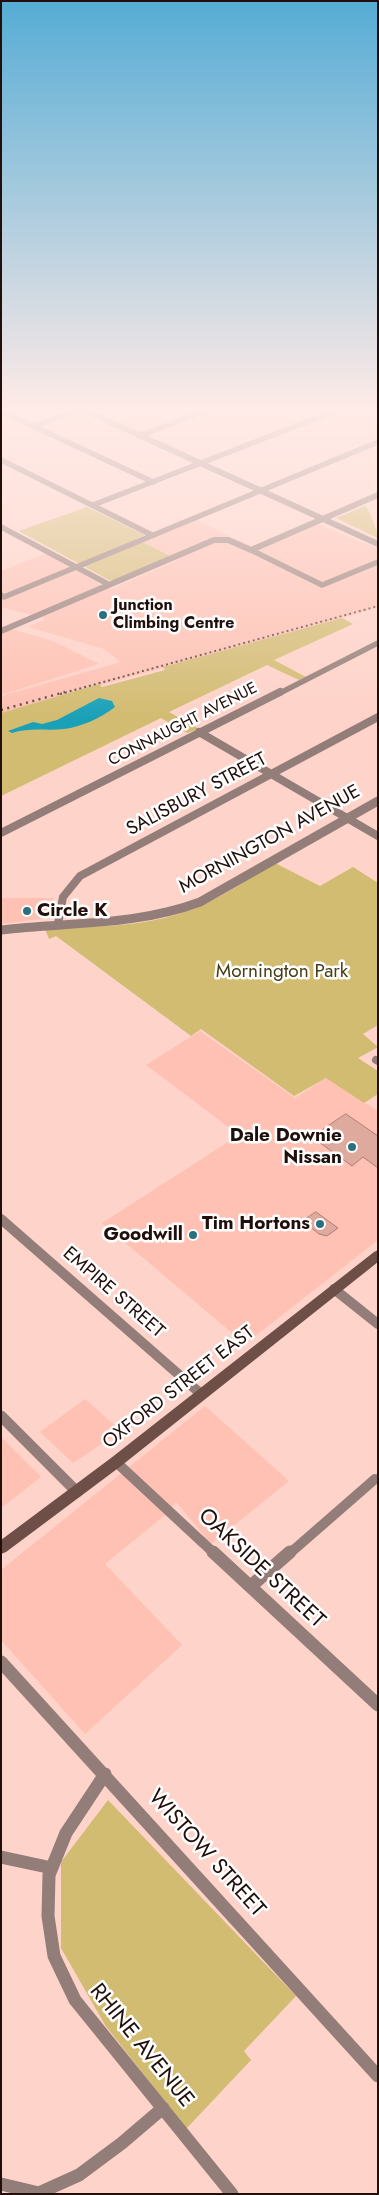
<!DOCTYPE html>
<html>
<head>
<meta charset="utf-8">
<style>
  body { margin:0 }
  #map { position:relative; width:379px; height:2195px; overflow:hidden; background:#fed3c9; font-family:Jost,sans-serif }
  canvas { display:block }
  .frame { position:absolute; inset:0; border:2px solid #210f0b; pointer-events:none }
</style>
</head>
<body>
<div id="map">
<canvas width="379" height="2195"></canvas>
<div class="frame"></div>
</div>
<script>
const c = document.querySelector('canvas').getContext('2d');
c.lineJoin = 'round';
function fillPath(path, color) {
  c.fillStyle = color;
  c.fill(path, 'evenodd');
}
function strokePath(path, color, width, dash) {
  c.strokeStyle = color;
  c.lineWidth = width;
  c.lineCap = dash ? 'butt' : 'round';
  c.setLineDash(dash || []);
  c.stroke(path);
}
function write(font, color, halo, rows, align = 'center') {
  c.font = font + ' Jost,sans-serif';
  c.lineWidth = 5;
  c.setLineDash([]);
  c.textBaseline = 'middle';
  c.strokeStyle = halo;
  c.fillStyle = color;
  for (const [text, x, y, turn = 0] of rows) {
    c.save();
    c.translate(x, y);
    c.rotate((+turn || 0) * Math.PI / 180);
    c.textAlign = isNaN(turn) ? turn : align;
    if (halo) c.strokeText(text, 0, 0);
    c.fillText(text, 0, 0);
    c.restore();
  }
}
fillPath(new Path2D(`
  M 197,520 L 253,547 L 313,522 L 378,549 L 378,608 L 1,713 L 1,696 L 121,662 L 104,649 L 28,627 L 46,619 L 1,607 L 1,571 L 46,553 L 111,589 L 177,560 L 141,542 Z
  M 1,626 L 53,641 L 99,664 L 1,695 Z
  M 1,898 L 54,898 L 48,918 L 1,924 Z
  M 200,1031 L 295,1098 L 326,1078 L 378,1111 L 378,1240 L 245,1344 L 102,1223 L 239,1135 L 146,1065 Z
  M 85,1399 L 121,1431 L 73,1463 L 40,1432 Z
  M 205,1406 L 289,1481 L 211,1544 L 176,1502 L 165,1515 L 105,1564 L 182,1645 L 85,1734 L 1,1640 L 1,1570 Z
  M 1,1437 L 41,1477 L 1,1508 Z`), '#fec1b3');
fillPath(new Path2D(`
  M 365,506 C 369,508 378,532 378,538 L 336,518 Z
  M 87,507 L 145,535 L 136,539 L 170,556 L 116,580 L 109,580 L 19,531 Z
  M 342,618 L 353,624 L 274,660 L 306,677 L 299,680 L 267,665 L 169,712 L 199,729 L 187,733 L 161,718 L 1,796 L 1,713 L 99,684 L 102,687 L 165,670 L 163,667 Z
  M 275,863 L 320,886 L 353,867 L 378,883 L 378,1025 L 363,1034 L 378,1047 L 358,1058 L 378,1071 L 378,1094 L 364,1103 L 326,1078 L 294,1096 L 201,1029 L 191,1036 L 56,936 L 49,939 L 45,929 C 95,926 145,928 192,909 C 222,898 248,879 275,863 Z
  M 108,1800 L 296,1996 L 244,2051 L 251,2060 L 186,2129 L 105,2025 L 61,1948 L 61,1862 Z`), '#d2bc72');
fillPath(new Path2D(`
  M 99,698 L 112,701 L 115,707 C 101,718 81,727 64,729 C 46,731 29,727 12,733 L 8,731 L 33,722 L 42,724 L 57,720 Z`), '#1aa1b8');
const building = new Path2D(`
  M 346,1114 L 378,1136 L 378,1168 L 363,1157 L 352,1166 L 312,1137 Z
  M 316,1212 L 338,1228 L 327,1236 L 319,1234 L 303,1221 Z`);
fillPath(building, '#deaa9e');
strokePath(building, '#b07f74', 1);
strokePath(new Path2D(`
  M 1,411 L 153,482
  M 34,426 L 79,410
  M 139,436 L 208,410
  M 1,460 L 152,535
  M 93,505 L 337,410
  M 1,527 L 108,584
  M 251,550 L 322,585 L 378,562
  M 1,595 L 4,597 L 378,442
  M 278,694 L 378,643`), '#937d78', 5.5);
strokePath(new Path2D(`
  M 199,732 L 378,836
  M 1,833 L 280,692
  M 58,924 L 63,897 L 80,876 L 378,717
  M 376,1060 L 378,1061`), '#937d78', 8);
strokePath(new Path2D(`
  M 1,1219 L 201,1394
  M 334,1289 L 378,1324
  M 116,1462 L 215,1554
  M 289,1554 L 375,1479`), '#937d78', 10);
strokePath(new Path2D(`
  M 213,1552 L 378,1705
  M 251,1586 L 290,1552
  M 1,1662 L 378,2076
  M 105,1774 L 66,1833 L 49,1875 L 48,1916 L 54,1956 L 75,2000 L 232,2194
  M 1,1857 L 52,1868
  M 1,2184 L 39,2193 L 79,2175 L 122,2143 L 163,2108`), '#937d78', 13);
strokePath(new Path2D(`
  M 84,410 L 378,544
  M 1,631 L 214,540 L 228,540 L 251,550 L 378,495`), '#937d78', 6);
strokePath(new Path2D(`
  M 1,930 C 68,922 136,926 200,902 L 378,801`), '#937d78', 9);
strokePath(new Path2D(`
  M 1,1416 L 77,1492`), '#937d78', 11);
fillPath(new Path2D(`
  M 378,1250 L 378,1262 L 121,1466 L 6,1552 L 1,1554 L 1,1540 L 111,1458 L 374,1252 Z`), '#6e4f48');
strokePath(new Path2D(`
  M 60,694 L 378,606`), '#634944', 2, [2, 3]);
strokePath(new Path2D(`
  M 1,710 L 65,692`), '#634944', 2.5, [2, 4.5]);
const sky = c.createLinearGradient(0, 0, 0, 718);
sky.addColorStop(0, '#55acd5');
sky.addColorStop(0.57, '#ffebe7');
sky.addColorStop(1, '#ffebe700');
c.fillStyle = sky;
c.fillRect(0, 0, 379, 718);
for (const [x, y, r, color] of [
  [103,615,5,"#2a707e"],
  [27,911,5,"#2a707e"],
  [352,1147,5,"#2a707e"],
  [320,1224,5,"#2a707e"],
  [193,1235,5,"#2a707e"]
]) {
  const dot = new Path2D();
  dot.arc(x, y, r, 0, 2 * Math.PI);
  c.fillStyle = color;
  c.fill(dot);
  strokePath(dot, '#fff', 2);
}
write('bold 16px', '#210f0b', '#fff', [
  ["Junction",113,606],
  ["Climbing Centre",113,624]
], 'left');
write('16px', '#210f0b', '#fff', [
  ["CONNAUGHT AVENUE",183,725,-27]
]);
write('19px', '#210f0b', '#fff', [
  ["SALISBURY STREET",197,795,-28],
  ["MORNINGTON AVENUE",270,840,-29],
  ["EMPIRE STREET",113,1293,41],
  ["OXFORD STREET EAST",179,1388,-38]
]);
write('bold 19px', '#210f0b', '#fff', [
  ["Circle K",37,911,"left"],
  ["Dale Downie",342,1136],
  ["Nissan",342,1158],
  ["Tim Hortons",310,1224],
  ["Goodwill",183,1235]
], 'right');
write('19px', '#463c17', '#fff', [
  ["Mornington Park",282,972]
]);
write('22px', '#210f0b', '#fff', [
  ["OAKSIDE STREET",261,1569,43],
  ["WISTOW STREET",206,1854,48],
  ["RHINE AVENUE",141,2046,51]
]);
</script>
</body>
</html>
